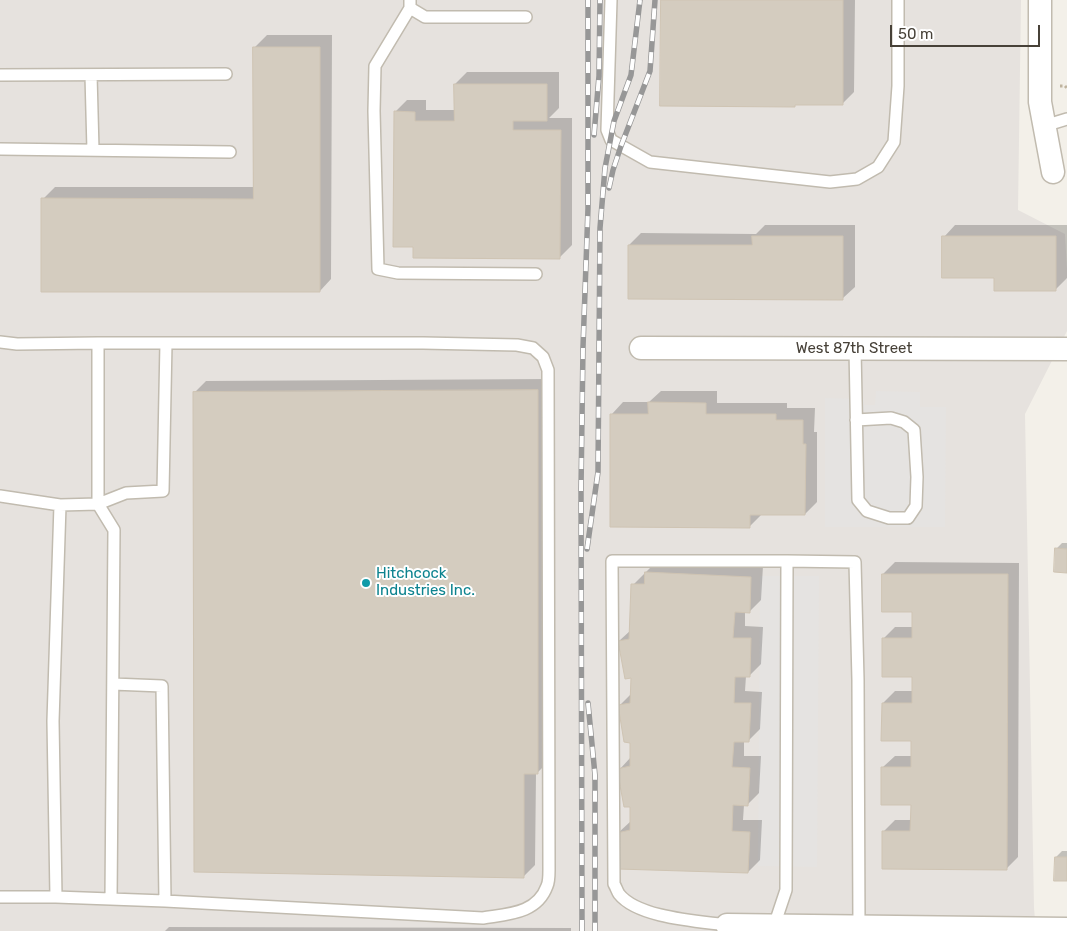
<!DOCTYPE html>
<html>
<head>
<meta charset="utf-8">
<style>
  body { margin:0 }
  #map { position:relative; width:1067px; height:931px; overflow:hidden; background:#f3f0e9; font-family:Rubik,sans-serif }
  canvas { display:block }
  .scale { position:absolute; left:890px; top:25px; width:150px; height:22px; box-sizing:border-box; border:2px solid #474138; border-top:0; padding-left:6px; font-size:15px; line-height:18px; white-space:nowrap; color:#474138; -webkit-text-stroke:4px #fff; paint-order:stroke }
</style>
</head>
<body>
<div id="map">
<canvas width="1067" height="931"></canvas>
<div class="scale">50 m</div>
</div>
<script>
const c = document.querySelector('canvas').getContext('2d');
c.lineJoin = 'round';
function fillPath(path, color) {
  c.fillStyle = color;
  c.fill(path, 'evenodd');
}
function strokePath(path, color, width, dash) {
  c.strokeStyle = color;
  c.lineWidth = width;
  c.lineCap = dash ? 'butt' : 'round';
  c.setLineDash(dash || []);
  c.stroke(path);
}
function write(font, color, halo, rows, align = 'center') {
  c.font = font + ' Rubik,sans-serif';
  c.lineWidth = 4;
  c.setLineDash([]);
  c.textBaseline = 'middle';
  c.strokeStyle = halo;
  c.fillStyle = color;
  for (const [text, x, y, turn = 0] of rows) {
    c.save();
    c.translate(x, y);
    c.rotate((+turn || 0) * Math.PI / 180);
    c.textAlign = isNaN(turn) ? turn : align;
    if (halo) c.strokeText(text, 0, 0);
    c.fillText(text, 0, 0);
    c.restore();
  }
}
fillPath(new Path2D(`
  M 0,0 L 1021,0 L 1018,210 L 1065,234 L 1067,268 L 1067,331 L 1025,414 L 1034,908 L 1036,931 L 0,931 Z`), '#e6e2de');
fillPath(new Path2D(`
  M 876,391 L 920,392 L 920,407 L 946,407 L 945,527 L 825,527 L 825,398 L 864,399 L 864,405 L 875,405 Z
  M 760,576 L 819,576 L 817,867 L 758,866 Z`), '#e5e3e1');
fillPath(new Path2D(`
  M 662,0 L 855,0 L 854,92 L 842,104 Z
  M 267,35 L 332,35 L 331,279 L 320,291 L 43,199 L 55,187 L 254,187 L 255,47 Z
  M 467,72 L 559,72 L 559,108 L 549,118 L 572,118 L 572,245 L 560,257 L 414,246 L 395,112 L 407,100 L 426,100 L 426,110 L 455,110 L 455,84 Z
  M 765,225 L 855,225 L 855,287 L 843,298 L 629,245 L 641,233 L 756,234 Z
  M 955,225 L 1067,225 L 1067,278 L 1055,290 L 996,277 L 944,237 Z
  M 550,379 L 549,761 L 537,773 L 536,773 L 535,865 L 523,877 L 194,393 L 206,381 Z
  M 661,391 L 717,391 L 717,403 L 787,403 L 787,408 L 815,408 L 814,432 L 817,432 L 817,502 L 805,514 L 761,515 L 749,527 L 612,414 L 623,402 L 649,402 Z
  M 1062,543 L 1067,543 L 1067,572 L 1056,549 Z
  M 658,560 L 763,566 L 761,600 L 749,612 L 745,612 L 745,626 L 763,627 L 761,664 L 749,676 L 746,676 L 745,691 L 762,692 L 760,729 L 748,741 L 744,741 L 744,756 L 761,756 L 759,793 L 747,805 L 744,805 L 743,820 L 762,820 L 760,860 L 748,872 L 618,833 L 631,821 L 631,806 L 619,770 L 631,757 L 631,741 L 620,705 L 631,694 L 632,677 L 619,641 L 631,630 L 633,585 Z
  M 895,562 L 1019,563 L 1018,857 L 1006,869 L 883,832 L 895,820 L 912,820 L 912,804 L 883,767 L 895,756 L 912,756 L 912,740 L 883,703 L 895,691 L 913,691 L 913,675 L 883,639 L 895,627 L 913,627 L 913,611 L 883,574 Z
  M 1062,851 L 1067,851 L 1067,880 L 1056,857 Z
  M 169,927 L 571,928 L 571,931 L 165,931 Z`), '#0003');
const building = new Path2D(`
  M 661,0 L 843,0 L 843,105 L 795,105 L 795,107 L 660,106 Z
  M 253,47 L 320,47 L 320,292 L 41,292 L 41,198 L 253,199 Z
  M 454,84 L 547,84 L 547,121 L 513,121 L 513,130 L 561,130 L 560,259 L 413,258 L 413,247 L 393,247 L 394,111 L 415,112 L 415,121 L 454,121 Z
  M 752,236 L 843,236 L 843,300 L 628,299 L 628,245 L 752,245 Z
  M 942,236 L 1056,236 L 1056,291 L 994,291 L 994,278 L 942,278 Z
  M 538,390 L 538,774 L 524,774 L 524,878 L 194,872 L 193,392 Z
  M 648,402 L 706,403 L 706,414 L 776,414 L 776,420 L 803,420 L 803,444 L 806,444 L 805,515 L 750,515 L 750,528 L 610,527 L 610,414 L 648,414 Z
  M 1055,548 L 1067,549 L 1067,573 L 1054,572 Z
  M 645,572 L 751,577 L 750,613 L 735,612 L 733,638 L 751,638 L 750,677 L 735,677 L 734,703 L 751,703 L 749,742 L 734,742 L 732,767 L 750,768 L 748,806 L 733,805 L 732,831 L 750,832 L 748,873 L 618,869 L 617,833 L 630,830 L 630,807 L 624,807 L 617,769 L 630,766 L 630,743 L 624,742 L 618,705 L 630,703 L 631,678 L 625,679 L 618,641 L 629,639 L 631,584 L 644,584 Z
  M 882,574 L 1008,574 L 1007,870 L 882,869 L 882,831 L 910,831 L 911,805 L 881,805 L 881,767 L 911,767 L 911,741 L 881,741 L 882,703 L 912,703 L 912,677 L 882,677 L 882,638 L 912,638 L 912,612 L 882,612 Z
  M 1055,857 L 1067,857 L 1067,881 L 1054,881 Z`);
fillPath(building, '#d4ccbf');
strokePath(building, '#cfc4b3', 1);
const lane = new Path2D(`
  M 410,0 L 410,8 L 425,17 L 526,17
  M 611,0 L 607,130 L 611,140 L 650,162 L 830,182 L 857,179 L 878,167 L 894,142 L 898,86 L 898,0
  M 410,8 L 375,66 L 374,111 L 378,269 L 398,273 L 536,274
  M 0,75 L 226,74
  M 91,75 L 93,150
  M 1044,126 L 1067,119
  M 0,149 L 230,152
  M 0,342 L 17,344 L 98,343 L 98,504 L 60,505 L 53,721 L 56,897 L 0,897
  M 855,349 L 858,500 L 867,511 L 889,518 L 908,518 L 916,506 L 917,477 L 914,430 L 904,422 L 891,418 L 856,420
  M 0,496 L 60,505
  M 113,684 L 162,686 L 165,901
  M 56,897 L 165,901 L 483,918 C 507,914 537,914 547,886 C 549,882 549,875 549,870 L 548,370 L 543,357 L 533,348 L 517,345 L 423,343 L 98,343
  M 111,899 L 114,530 L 98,504 L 126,493 L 163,491 L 166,343
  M 774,926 L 786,890 L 787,561 L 855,562 L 858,680 L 859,930
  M 726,929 L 727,925 C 698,921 638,918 619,894 C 617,891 616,887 614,884 L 612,561 L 787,561`);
const street = new Path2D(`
  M 1040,0 L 1040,102 L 1053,172
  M 641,348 L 1067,349
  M 727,925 L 1067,929`);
strokePath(lane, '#c1bbaf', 14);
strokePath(street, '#c1bbaf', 25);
strokePath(new Path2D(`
  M 1060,86 L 1065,86 L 1067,88`), '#bfb49f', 3, [2.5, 2.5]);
strokePath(lane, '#fff', 11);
strokePath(street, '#fff', 22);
const rail = new Path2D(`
  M 594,135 L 599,76 L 600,0
  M 609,188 L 613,170 L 621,146 L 650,71 L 655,0
  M 587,549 L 598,472 L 600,228 L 605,168 L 614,121 L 631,75 L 640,0
  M 588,703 L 595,775 L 595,931
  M 582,931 L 581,489 L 583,347 L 588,208 L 588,0`);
strokePath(rail, '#979797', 5.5);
strokePath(rail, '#fff', 4, [11]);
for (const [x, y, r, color] of [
  [366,583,5,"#0f9aa8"]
]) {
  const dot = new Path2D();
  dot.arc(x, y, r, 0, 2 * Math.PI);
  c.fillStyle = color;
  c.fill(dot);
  strokePath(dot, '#fff', 2);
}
write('15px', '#474138', '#fff', [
  ["West 87th Street",854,349]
]);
write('15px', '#0d838f', '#fff', [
  ["Hitchcock",376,574],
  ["Industries Inc.",376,591]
], 'left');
</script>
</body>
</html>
